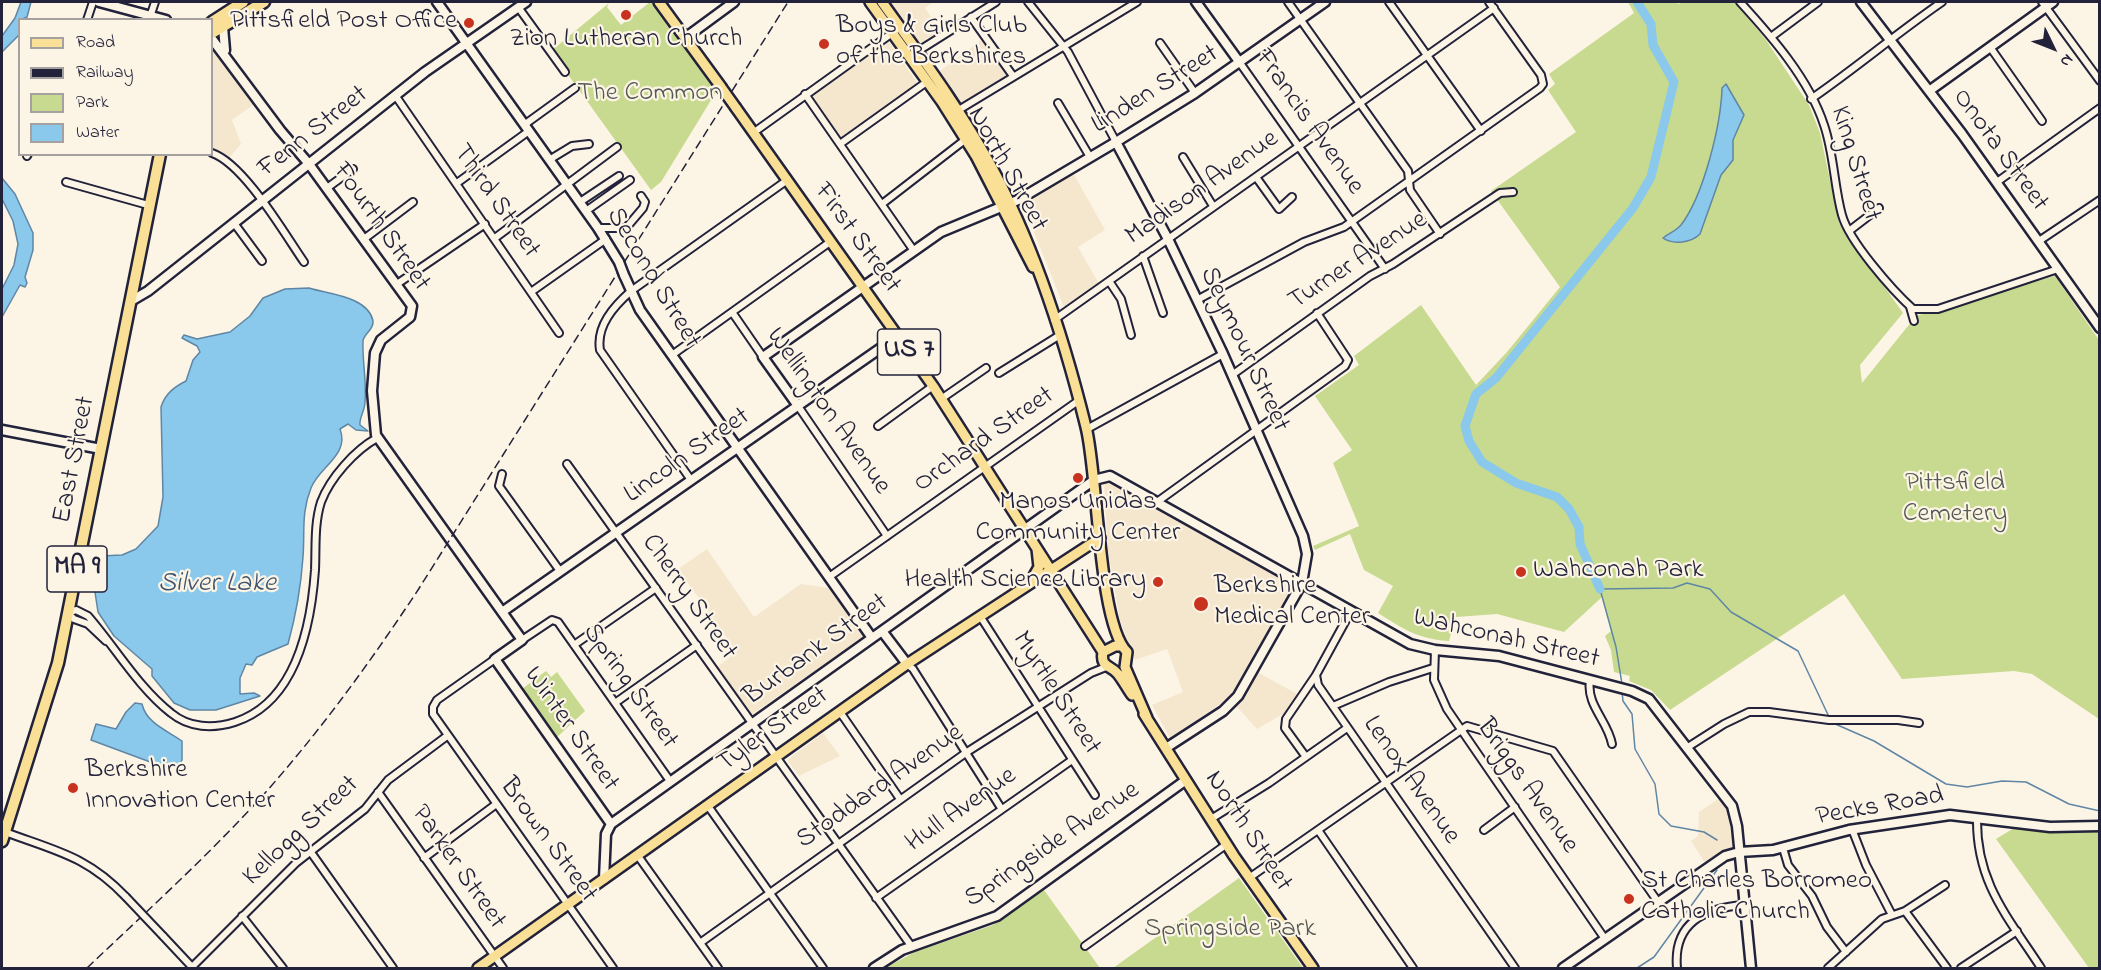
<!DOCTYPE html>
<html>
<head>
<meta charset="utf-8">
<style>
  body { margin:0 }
  #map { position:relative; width:2101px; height:970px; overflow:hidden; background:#fcf5e5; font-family:"Indie Flower",sans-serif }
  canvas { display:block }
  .frame { position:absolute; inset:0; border:3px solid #22223b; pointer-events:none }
  .legend { position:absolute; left:18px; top:18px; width:195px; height:138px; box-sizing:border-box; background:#fcf5e5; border:2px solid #a5a1a1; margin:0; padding:8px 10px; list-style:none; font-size:18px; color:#22223b }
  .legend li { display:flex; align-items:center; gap:12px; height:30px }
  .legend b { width:30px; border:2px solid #a5a1a1 }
  .north { position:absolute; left:2023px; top:18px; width:60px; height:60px; -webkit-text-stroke:4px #fcf5e5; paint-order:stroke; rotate:133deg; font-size:16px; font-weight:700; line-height:24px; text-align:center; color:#22223b }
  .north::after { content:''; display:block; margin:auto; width:21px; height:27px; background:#22223b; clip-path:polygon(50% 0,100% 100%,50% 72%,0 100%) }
</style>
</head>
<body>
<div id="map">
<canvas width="2101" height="970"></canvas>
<div class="frame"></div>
<ul class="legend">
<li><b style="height:8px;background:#fadf96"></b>Road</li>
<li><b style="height:8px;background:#22223b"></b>Railway</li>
<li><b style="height:16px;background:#c7da8f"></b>Park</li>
<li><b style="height:16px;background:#8ac9eb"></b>Water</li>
</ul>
<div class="north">N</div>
</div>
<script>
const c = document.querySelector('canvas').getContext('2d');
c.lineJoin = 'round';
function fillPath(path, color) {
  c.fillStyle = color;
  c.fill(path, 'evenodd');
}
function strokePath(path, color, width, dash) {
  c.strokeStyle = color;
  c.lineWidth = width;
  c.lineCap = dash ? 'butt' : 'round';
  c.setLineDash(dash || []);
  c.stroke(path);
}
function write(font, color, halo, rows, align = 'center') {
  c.font = font + ' "Indie Flower",sans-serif';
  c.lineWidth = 4.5;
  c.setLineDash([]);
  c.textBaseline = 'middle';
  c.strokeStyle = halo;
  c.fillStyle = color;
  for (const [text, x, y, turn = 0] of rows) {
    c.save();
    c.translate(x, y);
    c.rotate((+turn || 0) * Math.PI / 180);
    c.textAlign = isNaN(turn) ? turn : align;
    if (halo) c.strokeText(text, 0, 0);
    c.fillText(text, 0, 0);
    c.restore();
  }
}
fillPath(new Path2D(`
  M 886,2 L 934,2 L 925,8 L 942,32 L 919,47 Z
  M 984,38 L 1010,75 L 958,107 L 936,74 Z
  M 887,39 L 919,85 L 841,141 L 809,95 Z
  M 212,43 L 257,102 L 232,120 L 241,144 L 230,157 L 212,152 Z
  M 1072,171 L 1105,230 L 1078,247 L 1099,284 L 1064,307 L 1022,203 Z
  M 1104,482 L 1109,482 L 1291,585 L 1293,587 L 1250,668 L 1299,695 L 1288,711 L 1257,729 L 1229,698 L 1170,738 L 1152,705 L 1183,692 L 1167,649 L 1135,660 L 1120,620 L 1108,551 Z
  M 707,549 L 754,617 L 801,584 L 829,588 L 863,637 L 751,715 L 717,667 L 737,652 L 678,569 Z
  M 823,733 L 840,756 L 799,776 L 787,760 Z
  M 1720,798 L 1728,809 L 1733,846 L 1706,864 L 1691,841 L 1698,836 L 1699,812 Z`), '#f5e6ce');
fillPath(new Path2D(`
  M 650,2 L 653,2 L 716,92 L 661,182 L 651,190 L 551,51 L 609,3 L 607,7 L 621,25 Z
  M 1628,2 L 1674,2 L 1679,4 L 1681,2 L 1735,2 L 1766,40 L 1809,105 L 1820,133 L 1839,223 L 1903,313 L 1860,365 L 1862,383 L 1916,316 L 2055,276 L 2099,340 L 2099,719 L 2032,674 L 2014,671 L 1902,679 L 1844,594 L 1670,710 L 1651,690 L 1629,681 L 1630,676 L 1614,672 L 1611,650 L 1605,636 L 1611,631 L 1602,597 L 1564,632 L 1497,614 L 1456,617 L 1449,641 C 1418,639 1403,629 1378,613 L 1393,586 L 1364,570 L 1350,534 L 1315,550 L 1313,546 L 1359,526 L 1333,463 L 1352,450 L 1315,396 L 1359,365 L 1354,356 L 1421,305 L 1476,385 L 1507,352 L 1560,287 L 1491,191 L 1576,132 L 1548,90 L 1555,84 L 1549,74 L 1634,13 Z
  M 546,671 L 551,677 L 557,672 L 585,711 L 556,738 L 522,689 Z
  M 2014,828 L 2074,833 L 2099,831 L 2099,968 L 2089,968 L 1996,839 Z
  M 1239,878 L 1303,968 L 1113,968 Z
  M 1044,890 L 1100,968 L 885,968 L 915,952 L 993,925 Z`), '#c7da8f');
const water = new Path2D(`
  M 21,2 L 31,2 L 27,17 L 20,20 L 19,35 L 2,52 L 2,36 L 15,18 Z
  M 1726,84 L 1744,115 L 1733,140 L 1733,160 L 1721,175 L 1700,234 C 1691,243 1673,245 1663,238 C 1669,233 1676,231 1681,225 C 1704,195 1721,124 1722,88 Z
  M 2,178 L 15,194 L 33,233 L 33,250 L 25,277 L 27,283 L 25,287 L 20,285 L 2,317 L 2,289 L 14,265 L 18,244 L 13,221 L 2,199 Z
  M 309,288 C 327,294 368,296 373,321 C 374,330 364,333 363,341 C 362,361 367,382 365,402 C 365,411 359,417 360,425 L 368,431 L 356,430 L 348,424 L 340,429 C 350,455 319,467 311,488 C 301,513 305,531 303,557 C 301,586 296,615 288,644 L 257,657 L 252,665 L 246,664 L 240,678 L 240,694 L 254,693 L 260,696 L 216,710 L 190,710 L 174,703 L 152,676 L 152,669 L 114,636 L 98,612 L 91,566 L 100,556 L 122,555 L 136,549 L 158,526 L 163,497 L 161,407 C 165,394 174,387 186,381 L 193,360 L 200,352 L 197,346 L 182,338 L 184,335 L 197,339 L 230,332 L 250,316 L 263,298 L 285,289 Z
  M 135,703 L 142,704 C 146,723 168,731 182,741 L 182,760 L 179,766 L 161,766 L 91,740 L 96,724 L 116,729 L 126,712 Z`);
fillPath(water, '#8ac9eb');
strokePath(water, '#6086a5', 1.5);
strokePath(new Path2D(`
  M 1622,684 L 1616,647 L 1600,589 L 1673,588 L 1687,583 L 1710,589 L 1731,612 L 1798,651 L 1830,719
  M 1622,692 L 1623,701 L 1632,714 L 1635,749 L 1655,784 L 1659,814 L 1671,826 L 1704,832 L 1717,840
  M 1833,723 L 1874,741 L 1946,784 L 1967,787 L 2002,781 L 2026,782 L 2069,804 L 2100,811
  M 1637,968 L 1654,957 L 1717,870`), '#6086a5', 1.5);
strokePath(new Path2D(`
  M 1600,589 L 1580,544 L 1579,527 L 1569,509 L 1557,497 L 1516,483 L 1482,462 L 1469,441 L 1465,426 L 1476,394 L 1496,378 L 1633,208 L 1651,177 L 1674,82 L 1653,45 L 1651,24 L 1637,2`), '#8ac9eb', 9);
const street = new Path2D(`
  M 1028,2 L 1068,52 L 1116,142
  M 1288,2 L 1408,171 L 1410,190 L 1440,234
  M 1389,2 L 1481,131
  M 1740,2 C 1772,37 1809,79 1824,125 C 1834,154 1834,186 1842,215 C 1849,241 1892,290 1913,309 L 1938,309 L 2058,269
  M 2042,2 L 2100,81
  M 518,7 L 565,72
  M 150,17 L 155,2
  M 971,17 L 1013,76
  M 87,20 L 93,2
  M 1771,37 L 1818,2
  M 1160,43 L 1195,93
  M 1990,47 L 2042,121
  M 915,53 L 996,2
  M 1240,63 L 1385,269
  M 805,94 L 914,251
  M 395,95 L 559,333
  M 1811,99 C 1856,68 1897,33 1942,2
  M 1058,103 L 1090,157
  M 957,111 L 1137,2
  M 524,125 L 575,88
  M 753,133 L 895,31
  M 840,144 L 928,81
  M 212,153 C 244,164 284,233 304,262
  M 27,156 L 28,154
  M 1183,157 L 1213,206
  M 549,160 L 572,146 L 589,144
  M 1256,177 L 1279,209 L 1292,197
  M 66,182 L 148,205
  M 1997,182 L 2100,108
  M 457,183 L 529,131
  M 327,188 L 353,169
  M 580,202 L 619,176
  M 882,204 L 966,139
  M 586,211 L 630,180
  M 234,223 L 262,261
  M 598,228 L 626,228 L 643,208 L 645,202 L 641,196
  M 1849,231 L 1879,208
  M 495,238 L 617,147
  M 364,239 L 413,202
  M 2039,241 L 2100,200
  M 1143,256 L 1163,313
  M 1109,281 L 1121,299 L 1131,335
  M 397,284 L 485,224
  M 531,292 L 606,239
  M 1197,300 L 1304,242 L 1344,227 L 1540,88 L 1543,84 L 1541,75 L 1489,2
  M 1910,307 L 1914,321
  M 732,312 L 763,357
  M 1054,320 L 1494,8
  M 672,355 L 830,242
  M 999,373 L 1060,335
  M 1232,375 L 1370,276 L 1393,264 L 1500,193 L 1513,192
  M 941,399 L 986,368
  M 798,406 L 887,536
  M 878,426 L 933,386
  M 1087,429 L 1223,354
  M 567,464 L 912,947
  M 502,474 L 499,486 L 560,571
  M 691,480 L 600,350 C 596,326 614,306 631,291 L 786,181
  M 1157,502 L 1345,366 L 1348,360 L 1317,313
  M 829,577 L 1078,401
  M 1351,611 L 1316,675 L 1318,685 L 1515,968
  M 980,616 L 1095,795
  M 522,640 L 552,620 L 558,622 L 670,781
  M 106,641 L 88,624 L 74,619 L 68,613 L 76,610 L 88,616 C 115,647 138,687 171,713 C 189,728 213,729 235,722 C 296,702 311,626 315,570 C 316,548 314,524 321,502 C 330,478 355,450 377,438
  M 574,645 L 656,588
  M 1435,650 L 1434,680 L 1447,709 L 1605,939
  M 495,659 L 437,700 L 433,707 L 433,714 L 613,968
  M 907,664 L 913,669 L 1001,808
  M 1590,681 C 1586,705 1608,721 1612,744
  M 615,703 L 697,645
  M 1333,706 L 1389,682 L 1433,668
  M 840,712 L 900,799
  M 1688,747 L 1724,724 L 1749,712 L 1769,712 L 1829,720 L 1898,720 L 1919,723
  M 1306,757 L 1285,728 L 1286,719 L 1316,675
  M 378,792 L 503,968
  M 708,806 L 823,968
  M 1977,818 C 1976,883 2008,917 2041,968
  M 1211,819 L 1269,783 L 1347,728
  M 1852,829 L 1866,865 L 1892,915
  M 1318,830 L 1413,968
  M 1484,830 L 1515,807
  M 5,832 C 56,851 87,856 126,897
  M 1783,848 L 1788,865 L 1812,896 L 1827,927 L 1846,952
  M 310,851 L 393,968
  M 638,856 L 718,968
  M 424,858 L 495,805
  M 1249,878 L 1467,726 L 1553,751 L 1658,902
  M 876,898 L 1072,760
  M 1905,911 L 1947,968
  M 242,916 L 283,968
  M 163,936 L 193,968
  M 700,943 L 967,752 L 1091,673 L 1106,667
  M 1085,946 L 1227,844
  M 192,967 L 296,863 L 365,809 L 388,780 L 447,736
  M 1677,968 C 1673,923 1704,908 1744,905
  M 1828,968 L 1882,919 L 1905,911 L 1945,885
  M 1961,968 L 2017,931`);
const secondary = new Path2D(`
  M 99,2 L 166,20
  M 437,2 L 598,228 L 619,262
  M 1196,2 L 1240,63
  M 1861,2 L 1962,134 L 2100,328
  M 223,27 L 225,50
  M 685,38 L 734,2
  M 212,39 L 280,130 L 309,164 L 412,306 L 410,317 L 381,340 L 375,353 L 372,391 L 376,435 L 522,640 L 495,659 L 611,824
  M 1929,91 L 2053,2
  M 1116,142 L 1168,239 L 1223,354 L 1303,536 L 1307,554 L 1302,583 L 1238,696 L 1223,711 L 1166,748
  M 624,275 L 640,310 L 872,638
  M 131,301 L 148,291 L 425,72 L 526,2
  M 798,406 L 763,357 L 941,232 L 1018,200 L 1116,142 L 1195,93 L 1325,2
  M 2,430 L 101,449
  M 502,612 L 898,336
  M 882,631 L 907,664
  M 604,879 L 606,834 L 611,824 L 1094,480 L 1110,476 L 1410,644 L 1435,650 L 1499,656 L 1632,691 L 1649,699 L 1732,806 L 1737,826 L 1751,968
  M 874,968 L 902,950 L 997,916 L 1186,780
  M 1563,968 L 1725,856 L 1739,852 L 1773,850 L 1849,830 L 1950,815 L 2050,827 L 2100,826`);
const primary = new Path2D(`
  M 659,2 L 721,87
  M 870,2 L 942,102 L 976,156 L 1033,267
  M 882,2 C 919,54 959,107 990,164 C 1034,244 1064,338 1086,427 C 1098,473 1098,623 1127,652 L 1125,667 L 1147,718
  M 736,108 L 933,386 L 1103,652
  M 1031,581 L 1039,567 L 1037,549
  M 1121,646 L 1115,646 L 1103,652 C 1100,668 1111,665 1118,674 C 1123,680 1127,688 1132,695
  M 1144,714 L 1234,856 L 1313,968
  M 478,968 L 907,664 L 1100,538`);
const highway = new Path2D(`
  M 212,22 L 243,2
  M 212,33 L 264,2
  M 2,841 L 58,663 L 160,154`);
strokePath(street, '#22223b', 10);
strokePath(secondary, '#22223b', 13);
strokePath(primary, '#22223b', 14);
strokePath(highway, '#22223b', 15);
strokePath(street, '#fcf5e5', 6);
strokePath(secondary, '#fcf5e5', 8);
strokePath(primary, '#fadf96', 9);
strokePath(highway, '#fadf96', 10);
strokePath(new Path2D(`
  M 87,968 C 147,911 209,855 265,793 C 321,730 371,661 418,590 L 788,2`), '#22223b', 1.5, [9, 4.5]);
const streetBridge = new Path2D(`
  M 126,897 L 163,936`);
const secondaryBridge = new Path2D(`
  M 619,262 L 624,275`);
const primaryBridge = new Path2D(`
  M 721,87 L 736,108`);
strokePath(streetBridge, '#22223b', 10, []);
strokePath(secondaryBridge, '#22223b', 13, []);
strokePath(primaryBridge, '#22223b', 14, []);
strokePath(streetBridge, '#fcf5e5', 6);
strokePath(secondaryBridge, '#fcf5e5', 8);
strokePath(primaryBridge, '#fadf96', 9);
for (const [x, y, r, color] of [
  [626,15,6,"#c8321e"],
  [469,23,6,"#c8321e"],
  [824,44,6,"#c8321e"],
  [1078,478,6,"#c8321e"],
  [1521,572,6,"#c8321e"],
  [1158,582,6,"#c8321e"],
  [1201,604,8,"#c8321e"],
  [73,788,6,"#c8321e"],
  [1629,899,6,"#c8321e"]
]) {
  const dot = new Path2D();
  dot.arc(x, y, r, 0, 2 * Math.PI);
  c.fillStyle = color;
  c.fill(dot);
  strokePath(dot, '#fcf5e5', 2);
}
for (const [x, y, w] of [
  [909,352,63],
  [77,569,60]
]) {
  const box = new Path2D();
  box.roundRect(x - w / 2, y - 23, w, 46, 4.5);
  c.fillStyle = '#fcf5e5';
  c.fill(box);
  strokePath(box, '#22223b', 1.5);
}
write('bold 26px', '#22223b', null, [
  ["US 7",909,352],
  ["MA 9",77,569]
]);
write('27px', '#22223b', '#fcf5e5', [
  ["Pittsfield Post Office",457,23,"right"],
  ["Boys & Girls Club",836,28],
  ["of the Berkshires",836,59],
  ["Zion Lutheran Church",626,41,"center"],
  ["Manos Unidas",1078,504,"center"],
  ["Community Center",1078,535,"center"],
  ["Wahconah Park",1533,572],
  ["Health Science Library",1146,582,"right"],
  ["Berkshire",1214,588],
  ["Medical Center",1214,619],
  ["Berkshire",85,772],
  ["Innovation Center",85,803],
  ["St Charles Borromeo",1641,883],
  ["Catholic Church",1641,914]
], 'left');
write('27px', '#22223b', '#fcf5e5', [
  ["Linden Street",1156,91,-32],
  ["Francis Avenue",1308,123,55],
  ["Fenn Street",314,133,-38],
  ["Onota Street",1999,151,54],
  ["King Street",1854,164,73],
  ["North Street",1006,170,61],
  ["Madison Avenue",1203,189,-35],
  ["Third Street",495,202,55],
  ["Fourth Street",380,228,55],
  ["First Street",856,239,54],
  ["Turner Avenue",1359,262,-33],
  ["Second Street",652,279,59],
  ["Seymour Street",1243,350,65],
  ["Wellington Avenue",827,412,55],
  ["Orchard Street",985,441,-35],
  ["Lincoln Street",688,457,-35],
  ["East Street",76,460,-79],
  ["Cherry Street",688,598,55],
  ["Wahconah Street",1506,640,13],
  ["Burbank Street",817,651,-36],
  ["Spring Street",629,687,55],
  ["Myrtle Street",1055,694,57],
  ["Winter Street",570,730,55],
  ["Tyler Street",774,731,-35],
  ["Lenox Avenue",1410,781,55],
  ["Briggs Avenue",1526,787,55],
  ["Stoddard Avenue",881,788,-35],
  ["Pecks Road",1880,808,-10],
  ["Hull Avenue",962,811,-35],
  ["Kellogg Street",302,832,-43],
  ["North Street",1247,832,57],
  ["Brown Street",547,841,54],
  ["Springside Avenue",1053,846,-34],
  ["Parker Street",457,868,55]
]);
write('27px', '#545954', '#fcf5e5', [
  ["The Common",650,95],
  ["Pittsfield",1955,485],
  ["Cemetery",1955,516],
  ["Springside Park",1230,931]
]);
write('italic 28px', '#415470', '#fcf5e5', [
  ["Silver Lake",217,585]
]);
</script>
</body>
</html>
